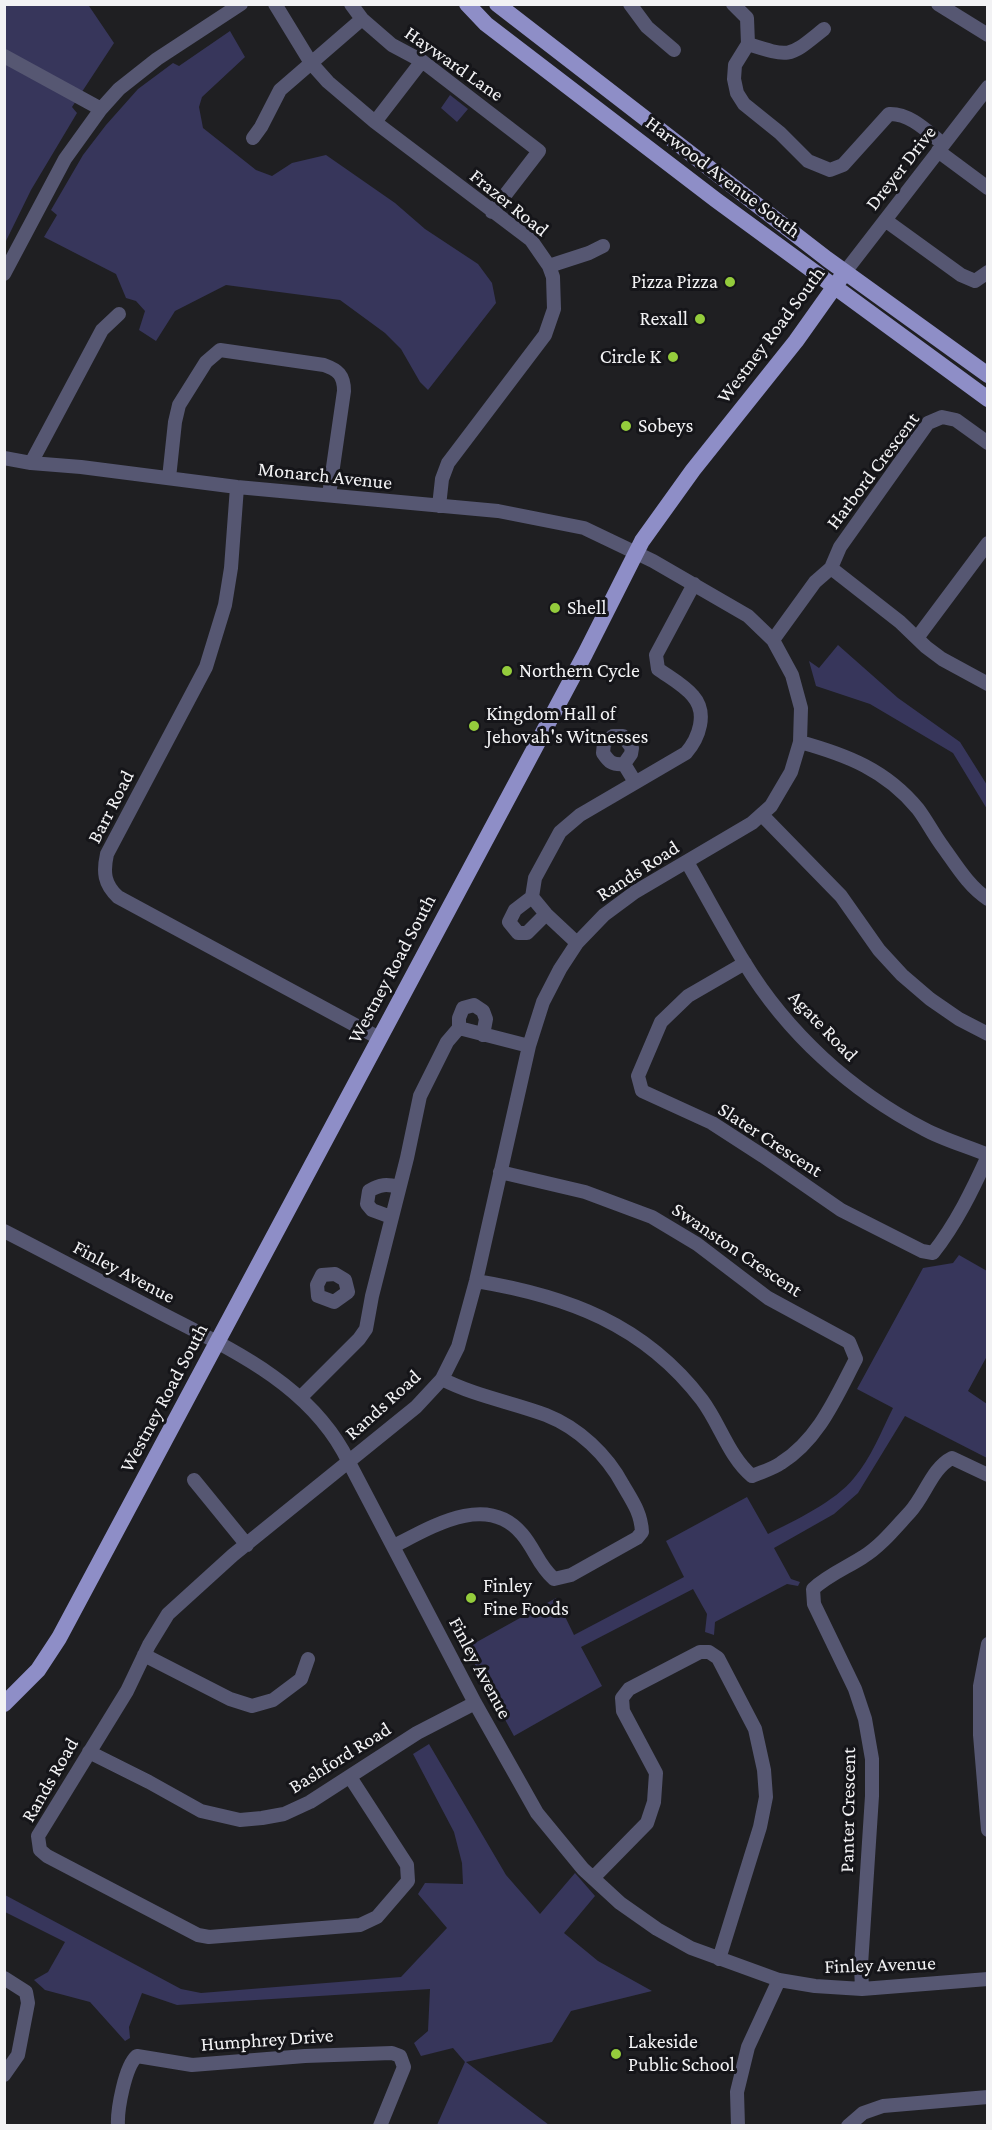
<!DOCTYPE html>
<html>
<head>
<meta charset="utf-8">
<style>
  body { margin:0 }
  #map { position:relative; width:992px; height:2130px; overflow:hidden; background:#1f1f22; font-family:"Crimson Pro",serif }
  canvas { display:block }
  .frame { position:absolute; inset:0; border:6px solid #f2f2f4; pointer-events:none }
</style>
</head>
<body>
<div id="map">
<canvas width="992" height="2130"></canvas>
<div class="frame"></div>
</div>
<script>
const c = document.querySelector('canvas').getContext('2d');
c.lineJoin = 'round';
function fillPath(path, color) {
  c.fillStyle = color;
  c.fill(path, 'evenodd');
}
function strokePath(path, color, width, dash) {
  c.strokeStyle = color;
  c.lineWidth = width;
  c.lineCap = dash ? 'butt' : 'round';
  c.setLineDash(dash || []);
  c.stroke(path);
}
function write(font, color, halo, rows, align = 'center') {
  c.font = font + ' "Crimson Pro",serif';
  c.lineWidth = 6;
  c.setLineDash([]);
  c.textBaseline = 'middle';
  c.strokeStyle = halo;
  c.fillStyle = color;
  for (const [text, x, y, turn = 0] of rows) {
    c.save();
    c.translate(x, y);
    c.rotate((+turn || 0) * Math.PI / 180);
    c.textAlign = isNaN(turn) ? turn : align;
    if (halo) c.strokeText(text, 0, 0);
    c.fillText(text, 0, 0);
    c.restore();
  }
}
fillPath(new Path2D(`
  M 5,5 L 86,5 L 89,6 L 114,43 L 72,107 L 77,113 L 31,190 L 5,243 Z
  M 230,31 L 245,57 L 202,97 L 199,107 L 203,128 L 256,170 L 272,176 L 292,163 L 326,155 L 395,203 L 425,229 L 478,264 L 492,283 L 496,303 L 428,390 L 420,382 L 401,349 L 385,333 L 340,300 L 226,285 L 175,311 L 156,341 L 139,330 L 145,311 L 136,301 L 126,298 L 116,274 L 44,237 L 57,215 L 51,210 L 83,155 L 106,125 L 138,89 L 173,63 L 179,66 Z
  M 450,95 L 468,109 L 457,122 L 441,108 Z
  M 838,645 L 898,698 L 960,742 L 987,785 L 987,809 L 953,753 L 870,704 L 816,686 L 809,661 L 819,668 Z
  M 959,1255 L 987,1271 L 987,1356 L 968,1391 L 987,1404 L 987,1458 L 905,1416 L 858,1493 L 834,1514 L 774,1548 L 791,1579 L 800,1582 L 798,1586 L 787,1584 L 715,1622 L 714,1635 L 705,1632 L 707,1614 L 693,1589 L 581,1647 L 602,1686 L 514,1736 L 466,1648 L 556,1598 L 574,1635 L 684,1577 L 666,1541 L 747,1497 L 768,1534 C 794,1521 836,1501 854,1478 C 871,1458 881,1432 893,1408 L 857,1389 L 923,1268 L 953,1263 Z
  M 429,1744 L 506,1875 L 540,1914 L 575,1873 L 595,1896 L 564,1933 L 598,1961 L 652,1991 L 571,2011 L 552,2042 L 466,2062 L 549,2125 L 437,2125 L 465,2062 L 453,2048 L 421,2056 L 414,2043 L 428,2031 L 430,1989 L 177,2005 L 142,1993 L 129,2027 L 130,2038 L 125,2041 L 90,2002 L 45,1990 L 34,1980 L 48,1972 L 65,1942 L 5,1912 L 5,1895 L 181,1989 L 201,1993 L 401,1977 L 447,1928 L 418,1894 L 425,1883 L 463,1884 L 462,1863 L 454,1832 L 413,1754 Z`), '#37365b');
strokePath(new Path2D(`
  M 275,4 L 311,63 L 328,82 L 375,122 L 531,240 L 549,266 L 553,277 L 554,309 L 545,335 L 448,463 L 442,479 L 439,506
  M 351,4 L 362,19 L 392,45 L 422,61 L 539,151 L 492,212
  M 630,4 L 647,27 L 674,50
  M 733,4 L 747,18 L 748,44 L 735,65 L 734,79 L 737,93 L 744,104 L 780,133 L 808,161 L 830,170 L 843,165 L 889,114 C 910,113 928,132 943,144
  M 938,4 L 988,35
  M 748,44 C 792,58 789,57 824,29
  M 4,56 L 101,109
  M 375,122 L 422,61
  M 253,138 L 261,127 L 280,90 L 362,19
  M 938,151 L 988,188
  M 885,220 L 961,275 L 975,281 L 988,272
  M 549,266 L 589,253 L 603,246
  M 845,272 L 988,87
  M 4,274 L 65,159 L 101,109 L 119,89 L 157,59 L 241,4
  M 4,458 L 31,463 L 81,467 L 237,487 L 498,511 L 584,528 L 653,561 L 748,616 L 773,640 L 792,675 L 801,708 L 800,742 L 791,772 L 771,806 L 752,823 L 635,892 L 604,915 L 577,943 L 560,969 L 543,1002 L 529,1046 L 476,1281 L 458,1347 L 442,1379 L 416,1407 L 233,1555 L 168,1614 L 149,1645 L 127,1691 L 38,1836 L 40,1850 L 47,1856 L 198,1935 L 209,1937 L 360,1925 L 377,1917 L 408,1881 L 407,1865 L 350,1777
  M 31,463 L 102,330 L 119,314
  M 169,478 L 175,422 L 179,405 L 206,362 L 220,350 L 324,365 C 338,370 344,375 344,391 L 329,495
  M 237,487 L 231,568 L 225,605 L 206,667 L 107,854 C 103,872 104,884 118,897 L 379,1038
  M 831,568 L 900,622 L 926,647 L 942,659 L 988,684
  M 917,638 L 988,543
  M 773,640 L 815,582 L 831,568 L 840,547 L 928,423 L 942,417 L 956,420 L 988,443
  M 800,742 C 847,755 886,770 918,809 C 927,821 934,835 943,847 C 956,865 969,887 988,899
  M 624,764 C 612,765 609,762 603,753 L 604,743 L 613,736 L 623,736 L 632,748 L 631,754 L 624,764 L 635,782
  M 762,815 L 841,896 L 879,950 L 902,975 L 930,999 L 959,1019 L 988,1034
  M 687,862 C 706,895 724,929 744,962 C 787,1033 851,1091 924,1129 C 944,1140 967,1146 988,1155
  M 532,897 L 546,914 L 577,943
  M 546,914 L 527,933 L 518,933 L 509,922 L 515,910 L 532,897 L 535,878 L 560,832 L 580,815 L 686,753 C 699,738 708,713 693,696 C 684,685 669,677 658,669 L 656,655 L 694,584
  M 745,963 L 688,996 L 661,1022 L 638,1076 L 642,1091 L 712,1123 L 763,1156 L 841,1210 L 922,1251 L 933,1253 C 956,1224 973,1189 988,1156
  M 459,1028 L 529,1046
  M 391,1217 L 372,1210 L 367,1204 L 369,1191 C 380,1184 387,1184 399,1187
  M 4,1231 C 55,1257 105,1284 155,1310 C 225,1347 302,1379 343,1451 L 475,1703 L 537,1813 L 583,1869 L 620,1903 L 657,1929 L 691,1948 L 779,1980 L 815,1986 L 862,1989 L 988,1979
  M 335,1274 L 345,1280 L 348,1292 L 334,1302 L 318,1296 L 317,1285 L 322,1275 Z
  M 476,1281 C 567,1296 644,1324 702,1400 C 720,1424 729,1457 752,1476 C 761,1472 773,1469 781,1463 C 819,1439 836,1397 856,1359 L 849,1342 L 768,1298 L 697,1244 L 652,1217 L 585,1192 L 500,1172
  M 301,1397 L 359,1339 L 366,1329 L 372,1296 L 407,1158 L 420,1096 L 447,1042 L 459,1028 L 459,1018 L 463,1008 L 474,1005 L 483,1011 L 486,1019 L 483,1035
  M 194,1480 L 247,1545
  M 394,1546 C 431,1527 487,1492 522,1534 C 535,1549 538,1565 554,1579 L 571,1575 L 637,1538 L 642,1532 C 641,1513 633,1502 623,1485 C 607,1455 579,1428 546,1415 C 511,1402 475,1396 442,1379
  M 988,1644 L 980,1686 L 980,1735 L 988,1830
  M 144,1655 L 230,1699 L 252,1706 L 273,1700 L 301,1679 L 308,1659
  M 89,1752 L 149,1782 L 201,1811 L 240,1820 L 262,1818 L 284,1814 L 310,1802 L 417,1733 L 475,1703
  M 593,1878 L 647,1823 L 654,1802 L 656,1773 L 623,1711 L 622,1698 L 629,1689 L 700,1652 L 709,1652 L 718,1658 L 755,1729 L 764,1770 L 766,1797 L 760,1827 L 719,1959
  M 4,1978 L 26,1992 L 28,2003 L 18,2055 L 4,2075
  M 862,1989 L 861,1965 L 872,1796 L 872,1759 L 865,1719 L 855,1689 L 814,1604 L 813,1589 C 828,1575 846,1568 863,1557 C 881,1546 896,1527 910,1512 C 925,1496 932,1468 952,1458 L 988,1475
  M 118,2126 C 117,2110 125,2066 137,2056 L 192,2065 L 305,2056 L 392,2053 L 400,2056 L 404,2067 L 380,2126
  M 738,2126 L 737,2092 L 748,2047 L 779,1980
  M 848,2126 L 863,2113 L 883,2106 L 988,2097`), '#565772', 14);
strokePath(new Path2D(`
  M 467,4 L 486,24 L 716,200 L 988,399
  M 497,4 L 827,259 L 988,375
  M 4,1704 L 38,1670 L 59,1638 L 585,654 L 642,541 L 693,470 L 796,341 L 845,272`), '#8e8ec7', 16);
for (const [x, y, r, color] of [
  [730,282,6,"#94cc3c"],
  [700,319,6,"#94cc3c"],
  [673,357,6,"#94cc3c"],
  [626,426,6,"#94cc3c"],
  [555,608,6,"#94cc3c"],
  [507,671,6,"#94cc3c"],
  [474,726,6,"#94cc3c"],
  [471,1598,6,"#94cc3c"],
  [616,2054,6,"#94cc3c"]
]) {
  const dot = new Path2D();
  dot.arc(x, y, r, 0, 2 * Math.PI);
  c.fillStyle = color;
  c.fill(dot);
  strokePath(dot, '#151519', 2);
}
write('20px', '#f2f2f4', '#151519', [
  ["Hayward Lane",454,64,35],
  ["Dreyer Drive",901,168,-52],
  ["Harwood Avenue South",723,177,37],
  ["Frazer Road",509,203,39],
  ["Westney Road South",771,335,-53],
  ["Harbord Crescent",873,471,-53],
  ["Monarch Avenue",325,476,6],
  ["Barr Road",111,807,-63],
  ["Rands Road",638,871,-33],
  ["Westney Road South",392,969,-62],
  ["Agate Road",823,1026,46],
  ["Slater Crescent",770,1140,33],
  ["Swanston Crescent",737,1250,34],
  ["Finley Avenue",124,1272,28],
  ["Westney Road South",164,1398,-62],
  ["Rands Road",383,1405,-42],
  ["Finley Avenue",480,1668,62],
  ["Bashford Road",340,1758,-32],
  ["Rands Road",50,1780,-60],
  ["Panter Crescent",848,1810,-89],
  ["Finley Avenue",880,1965,-2],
  ["Humphrey Drive",267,2040,-4]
]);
write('20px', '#f2f2f4', '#151519', [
  ["Pizza Pizza",718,282,"right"],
  ["Rexall",688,319,"right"],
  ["Circle K",661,357,"right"],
  ["Sobeys",638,426],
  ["Shell",567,608],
  ["Northern Cycle",519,671],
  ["Kingdom Hall of",486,714],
  ["Jehovah's Witnesses",486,737],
  ["Finley",483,1586],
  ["Fine Foods",483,1609],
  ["Lakeside",628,2042],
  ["Public School",628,2065]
], 'left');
</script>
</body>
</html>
